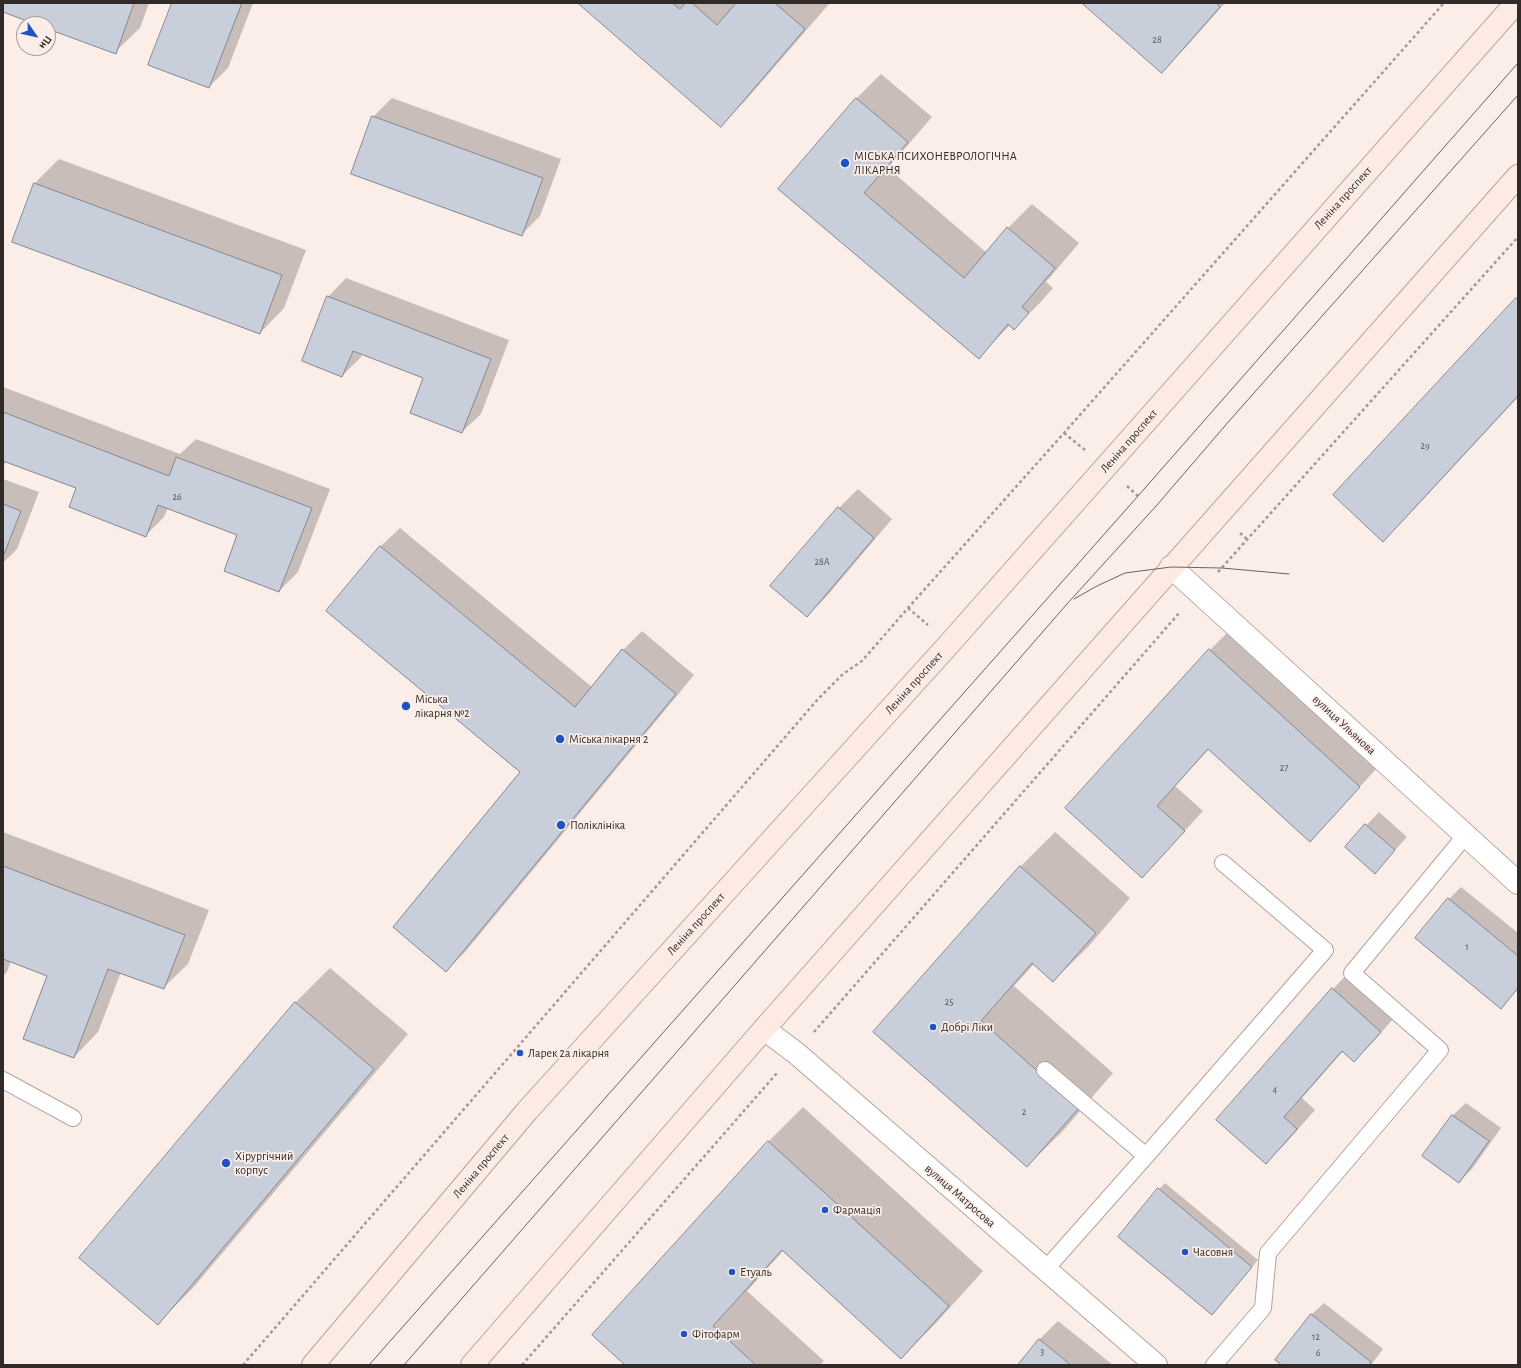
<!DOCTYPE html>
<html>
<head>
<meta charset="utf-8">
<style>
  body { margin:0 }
  #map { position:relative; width:1521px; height:1368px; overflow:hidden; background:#fbede7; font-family:"Alegreya Sans",sans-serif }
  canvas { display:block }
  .frame { position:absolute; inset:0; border:4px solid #302b28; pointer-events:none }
  .north { position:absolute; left:16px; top:16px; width:40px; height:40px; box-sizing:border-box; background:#fbede7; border:1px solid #aa9f9b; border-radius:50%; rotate:124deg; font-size:11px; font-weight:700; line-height:16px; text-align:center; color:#302b28 }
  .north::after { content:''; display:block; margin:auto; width:14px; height:18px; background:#1e54c1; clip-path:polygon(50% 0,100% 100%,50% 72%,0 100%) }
</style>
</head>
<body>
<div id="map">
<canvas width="1521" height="1368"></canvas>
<div class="frame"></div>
<div class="north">Пн</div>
</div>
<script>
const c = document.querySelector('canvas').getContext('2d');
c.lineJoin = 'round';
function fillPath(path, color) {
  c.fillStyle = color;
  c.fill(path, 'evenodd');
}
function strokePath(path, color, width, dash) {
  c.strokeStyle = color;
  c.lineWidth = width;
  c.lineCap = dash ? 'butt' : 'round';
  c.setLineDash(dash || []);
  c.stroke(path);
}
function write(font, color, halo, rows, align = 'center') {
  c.font = font + ' "Alegreya Sans",sans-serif';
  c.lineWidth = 3.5;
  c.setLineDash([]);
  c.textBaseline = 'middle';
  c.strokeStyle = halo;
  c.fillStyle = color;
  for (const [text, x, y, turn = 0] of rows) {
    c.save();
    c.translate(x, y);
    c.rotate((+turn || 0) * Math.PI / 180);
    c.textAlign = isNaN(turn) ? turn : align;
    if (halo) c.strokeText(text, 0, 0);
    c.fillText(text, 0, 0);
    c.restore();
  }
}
fillPath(new Path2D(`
  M 3,3 L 149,3 L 140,28 L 115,52 L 48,28 L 48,24 L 38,24 L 3,11 Z
  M 173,3 L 253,3 L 228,68 L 209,87 Z
  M 579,3 L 828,3 L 829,4 L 745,101 L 721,125 Z
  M 1083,3 L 1225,3 L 1186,47 L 1161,72 Z
  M 881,74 L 932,117 L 888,168 L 987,253 L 1008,228 L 1032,204 L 1079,243 L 1046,282 L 1053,288 L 1039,304 L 1014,328 L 1010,325 L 979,357 L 780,189 L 857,98 Z
  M 392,98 L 561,159 L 540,216 L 521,235 L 373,117 Z
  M 59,159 L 306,250 L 284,308 L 260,333 L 13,241 L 35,183 Z
  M 346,278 L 509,340 L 481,414 L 462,432 L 424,377 L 362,353 L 361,357 L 342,376 L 328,297 Z
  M 1518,297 L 1518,397 L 1417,506 L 1383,540 L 1334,495 Z
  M 3,387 L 180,454 L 196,439 L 330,489 L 298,572 L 279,591 L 238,535 L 168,508 L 164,517 L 146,535 L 77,488 L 6,461 L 3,468 Z
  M 3,479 L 39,492 L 17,549 L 3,563 Z
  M 858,489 L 892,519 L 826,597 L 807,616 L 772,586 L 839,508 Z
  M 400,528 L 592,687 L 623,650 L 642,631 L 694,675 L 465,952 L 446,971 L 522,772 L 327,611 L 381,546 Z
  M 1229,631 L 1378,767 L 1310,841 L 1209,749 L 1175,786 L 1203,811 L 1142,877 L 1066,808 L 1210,650 Z
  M 1379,812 L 1407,837 L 1375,872 L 1346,847 Z
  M 3,832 L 209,910 L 188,964 L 163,988 L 121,972 L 98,1032 L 74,1057 L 48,975 L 11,961 L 7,972 L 3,976 Z
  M 1055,832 L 1130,898 L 1088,947 L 1053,981 L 1034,964 L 1014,986 L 1113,1073 L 1062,1132 L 1027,1166 L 875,1032 L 1020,867 Z
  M 1461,887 L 1518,933 L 1518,989 L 1501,1007 L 1449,899 Z
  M 330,968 L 408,1034 L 192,1289 L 158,1323 L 80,1258 L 296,1002 Z
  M 1351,970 L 1399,1012 L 1373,1042 L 1354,1061 L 1343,1051 L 1302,1098 L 1315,1110 L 1285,1144 L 1266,1163 L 1333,989 Z
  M 1466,1103 L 1501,1128 L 1472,1169 L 1459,1182 L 1424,1156 L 1453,1115 Z
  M 803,1107 L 983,1271 L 936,1323 L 901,1358 L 783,1251 L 747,1291 L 824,1361 L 820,1365 L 627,1365 L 768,1142 Z
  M 1165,1183 L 1258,1260 L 1212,1314 L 1159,1189 Z
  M 1324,1303 L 1383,1349 L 1371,1365 L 1283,1365 L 1311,1315 Z
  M 1058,1321 L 1113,1365 L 1019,1365 L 1040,1339 Z`), '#0003');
const building = new Path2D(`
  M 3,3 L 134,3 L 116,54 L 48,29 L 48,24 L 35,24 L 3,12 Z
  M 172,3 L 242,3 L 209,88 L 148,65 Z
  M 578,3 L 672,3 L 680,9 L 685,3 L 692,3 L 717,25 L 736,3 L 775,3 L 805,29 L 721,127 Z
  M 1082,3 L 1216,3 L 1220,7 L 1162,73 Z
  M 856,98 L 908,142 L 864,193 L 964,278 L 1007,227 L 1055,268 L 1022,307 L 1029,313 L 1014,330 L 1008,324 L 979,359 L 778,189 Z
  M 372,116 L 543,178 L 522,236 L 351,174 Z
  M 34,183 L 282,275 L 260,334 L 12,242 Z
  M 327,296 L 491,359 L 462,433 L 410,413 L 423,378 L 353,351 L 342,377 L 302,361 Z
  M 1516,298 L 1518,300 L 1518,396 L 1383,542 L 1333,495 Z
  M 3,412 L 169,476 L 176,457 L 312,508 L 279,592 L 224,571 L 237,535 L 158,505 L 146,537 L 69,507 L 76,488 L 3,461 Z
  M 3,504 L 21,511 L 3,557 Z
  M 838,507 L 874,538 L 807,617 L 770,586 Z
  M 380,546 L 575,707 L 622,649 L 676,694 L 446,972 L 393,927 L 520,772 L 326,611 Z
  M 1209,649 L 1360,787 L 1310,842 L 1208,749 L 1157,806 L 1185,831 L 1142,878 L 1065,808 Z
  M 1365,824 L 1395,850 L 1375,874 L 1345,847 Z
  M 3,866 L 185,935 L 164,989 L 108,969 L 74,1058 L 23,1039 L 47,976 L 3,959 Z
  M 1020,866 L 1096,933 L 1053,982 L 1032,963 L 981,1021 L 1079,1108 L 1027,1167 L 873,1032 Z
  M 1448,898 L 1518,956 L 1518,988 L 1501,1009 L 1415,938 Z
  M 1332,988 L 1381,1032 L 1354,1062 L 1342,1051 L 1284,1117 L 1297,1129 L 1266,1164 L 1216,1120 Z
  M 295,1002 L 374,1069 L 158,1325 L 79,1258 Z
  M 1452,1115 L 1489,1141 L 1459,1183 L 1422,1156 Z
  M 768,1141 L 949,1306 L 901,1359 L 782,1250 L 713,1326 L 756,1365 L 625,1365 L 592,1335 Z
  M 1158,1188 L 1252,1267 L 1212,1315 L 1118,1237 Z
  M 1311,1314 L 1371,1362 L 1369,1365 L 1282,1365 L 1275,1360 Z
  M 1039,1339 L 1071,1365 L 1018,1365 Z`);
fillPath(building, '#c8cfda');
strokePath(building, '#818791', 1);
const service = new Path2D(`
  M 3,1080 L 73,1118
  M 1146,1156 L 1325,950 L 1223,863
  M 1045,1270 L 1146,1156 L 1045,1070
  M 1214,1365 L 1263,1308 L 1268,1253 L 1440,1050 L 1352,973 L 1465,836`);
const minor = new Path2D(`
  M 1171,567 L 1518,883`);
const tertiary = new Path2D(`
  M 764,1029 L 796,1053 L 1156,1365`);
const secondary = new Path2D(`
  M 313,1365 L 527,1111 L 950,643 L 1516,3
  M 472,1365 L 764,1029 L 1518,176`);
strokePath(service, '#b1a49e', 18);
strokePath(minor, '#b1a49e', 24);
strokePath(tertiary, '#b1a49e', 24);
strokePath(secondary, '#b1a49e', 24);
strokePath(new Path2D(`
  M 1064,433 L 1085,450
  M 1127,486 L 1138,496
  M 1240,533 L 1247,539
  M 1218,572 L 1518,237
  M 908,608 L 928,625
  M 814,1032 L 1180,612
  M 243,1365 L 818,699 L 843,674 L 862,661 L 908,608 L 1064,433 L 1444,3
  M 522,1365 L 777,1073`), '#a39994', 2.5, [3, 3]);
strokePath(service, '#fff', 16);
strokePath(minor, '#fff', 22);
strokePath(tertiary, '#fff', 22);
strokePath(secondary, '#fdeae2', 22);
strokePath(new Path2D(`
  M 1074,599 L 1097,586 L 1125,573 L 1171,567 L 1222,568 L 1289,574
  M 369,1365 L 1138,496 L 1518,63
  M 404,1365 L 1067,604 L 1157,505 L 1230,420 L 1518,95`), '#6b635f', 1);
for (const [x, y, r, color] of [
  [845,163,5,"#1e54c1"],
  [406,706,5,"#1e54c1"],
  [560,739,5,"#1e54c1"],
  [561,825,5,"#1e54c1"],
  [933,1027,4,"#1e54c1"],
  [520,1053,4,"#1e54c1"],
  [226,1163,5,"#1e54c1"],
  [825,1210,4,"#1e54c1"],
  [1185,1252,4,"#1e54c1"],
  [732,1272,4,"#1e54c1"],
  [684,1334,4,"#1e54c1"]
]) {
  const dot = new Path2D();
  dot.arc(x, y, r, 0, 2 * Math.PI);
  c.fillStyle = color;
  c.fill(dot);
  strokePath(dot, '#fbede7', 1.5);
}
write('10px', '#565454', null, [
  ["28",1157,40],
  ["29",1425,446],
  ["26",177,497],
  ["28А",822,562],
  ["27",1284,768],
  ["1",1467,947],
  ["25",949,1002],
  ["4",1275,1090],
  ["2",1024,1112],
  ["12",1316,1337],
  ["3",1042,1352],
  ["6",1318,1353]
]);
write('12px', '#302b28', '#fbede7', [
  ["МІСЬКА ПСИХОНЕВРОЛОГІЧНА",854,156],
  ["ЛІКАРНЯ",854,170],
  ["Міська",415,699],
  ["лікарня №2",415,713],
  ["Міська лікарня 2",569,739],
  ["Поліклініка",570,825],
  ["Добрі Ліки",941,1027],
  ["Ларек 2а лікарня",528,1053],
  ["Хірургічний",235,1156],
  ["корпус",235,1170],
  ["Фармація",833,1210],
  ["Часовня",1193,1252],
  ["Етуаль",740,1272],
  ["Фітофарм",692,1334]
], 'left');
write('12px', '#302b28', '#fbede7', [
  ["Леніна проспект",1343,198,-48],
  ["Леніна проспект",1129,441,-49],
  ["Леніна проспект",914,683,-48],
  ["вулиця Ульянова",1344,725,43],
  ["Леніна проспект",696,924,-48],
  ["Леніна проспект",481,1166,-50],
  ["вулиця Матросова",960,1196,41]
]);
</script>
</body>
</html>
